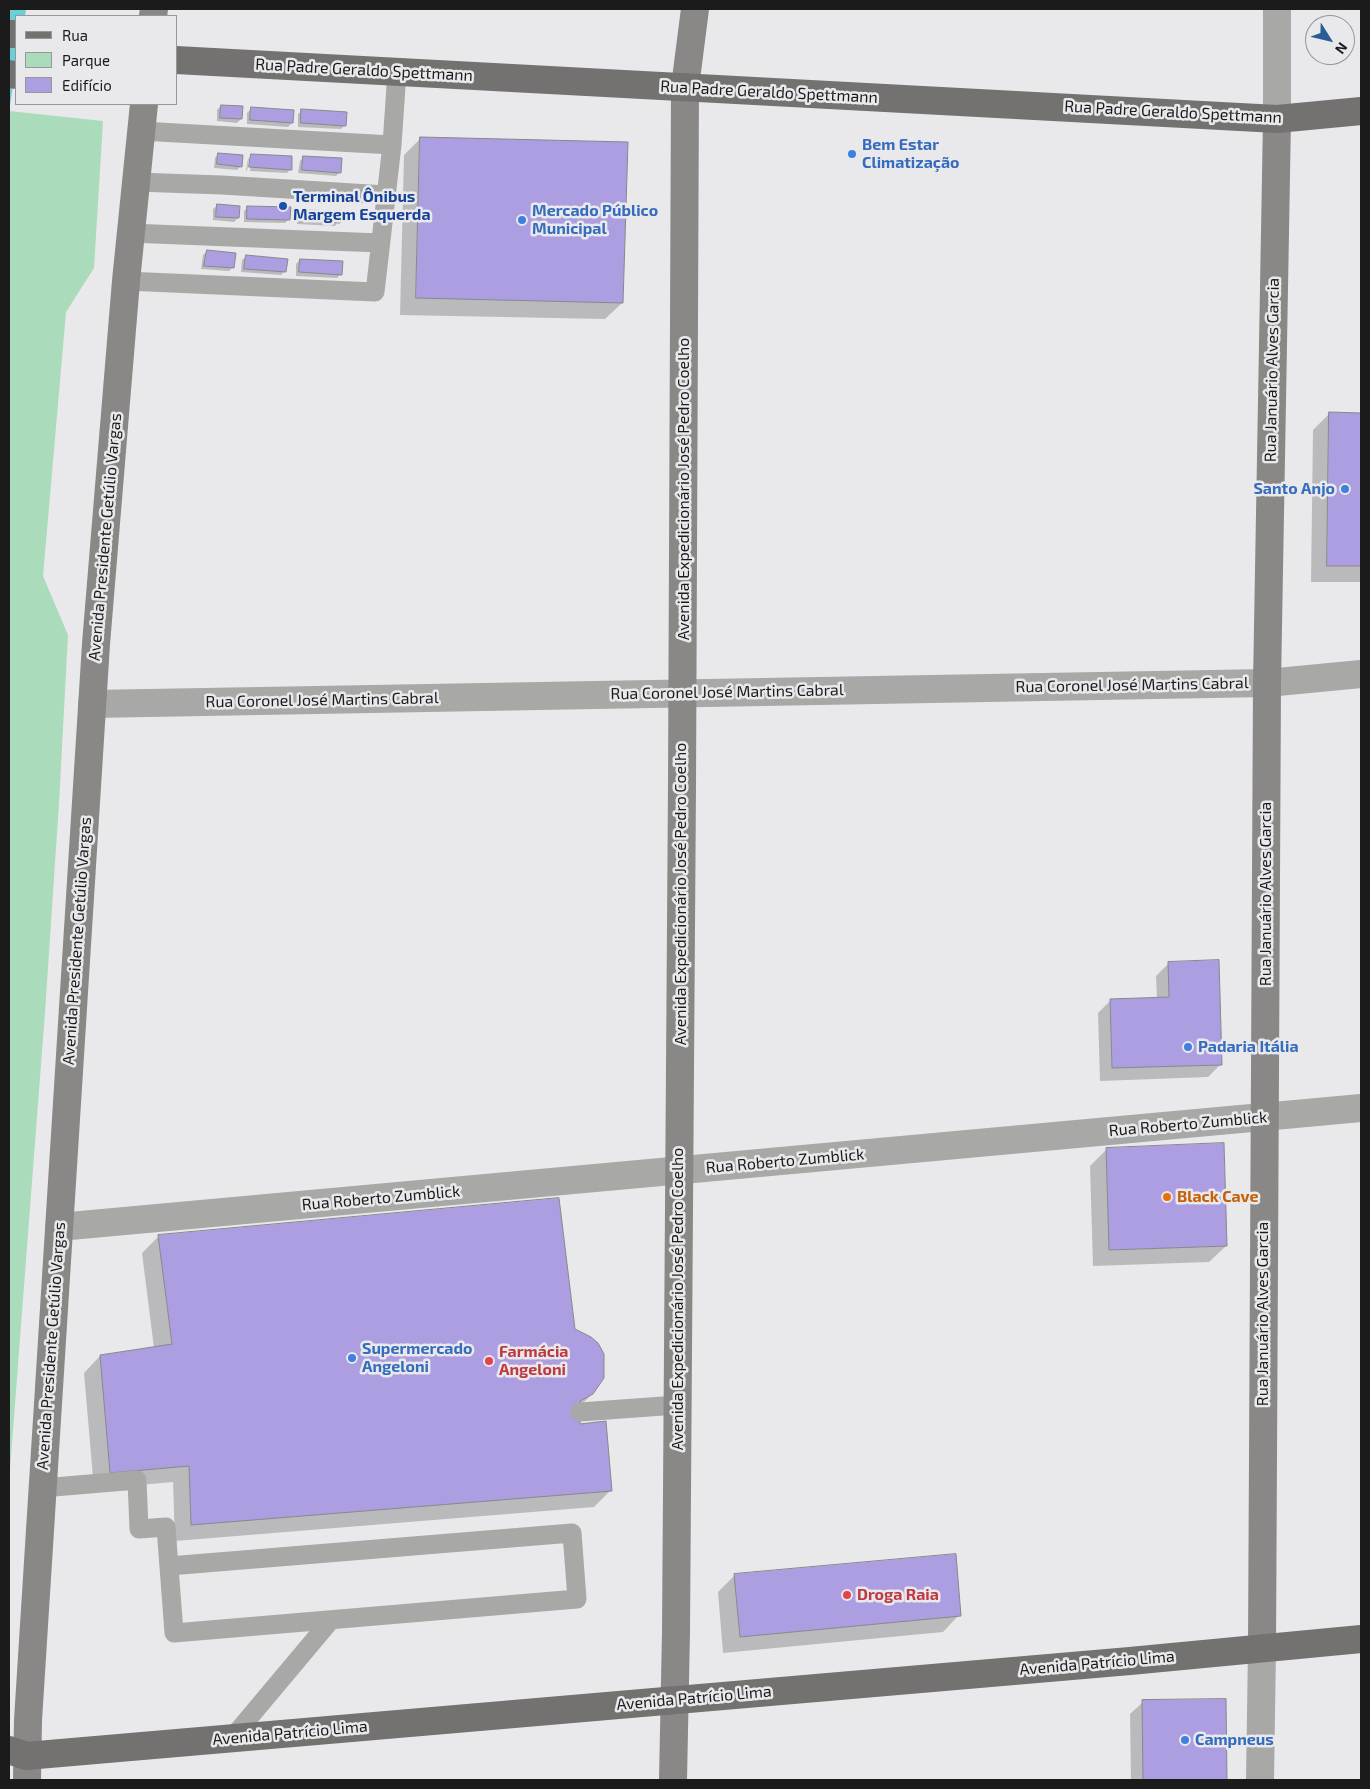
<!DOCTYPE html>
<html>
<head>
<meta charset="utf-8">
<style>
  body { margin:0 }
  #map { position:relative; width:1370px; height:1789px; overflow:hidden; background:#e9e8eb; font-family:"Exo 2",sans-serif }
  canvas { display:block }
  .frame { position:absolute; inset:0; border:10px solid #1b1b1c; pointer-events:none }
  .legend { position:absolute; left:15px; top:15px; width:162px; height:90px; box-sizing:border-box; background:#e9e8eb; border:1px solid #979698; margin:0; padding:6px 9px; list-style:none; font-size:15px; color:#1b1b1c }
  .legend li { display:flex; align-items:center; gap:10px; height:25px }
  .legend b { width:25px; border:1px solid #979698 }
  .north { position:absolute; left:1305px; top:15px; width:50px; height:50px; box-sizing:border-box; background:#e9e8eb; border:1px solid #979698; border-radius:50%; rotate:126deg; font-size:14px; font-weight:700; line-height:20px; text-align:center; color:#1b1b1c }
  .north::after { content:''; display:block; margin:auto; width:18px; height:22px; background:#285e96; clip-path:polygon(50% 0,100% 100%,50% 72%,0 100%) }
</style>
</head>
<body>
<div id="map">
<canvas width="1370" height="1789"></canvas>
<div class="frame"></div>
<ul class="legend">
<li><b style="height:6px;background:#737270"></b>Rua</li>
<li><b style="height:14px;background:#aadbbb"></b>Parque</li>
<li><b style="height:14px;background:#ac9ee1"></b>Edifício</li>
</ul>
<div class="north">N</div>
</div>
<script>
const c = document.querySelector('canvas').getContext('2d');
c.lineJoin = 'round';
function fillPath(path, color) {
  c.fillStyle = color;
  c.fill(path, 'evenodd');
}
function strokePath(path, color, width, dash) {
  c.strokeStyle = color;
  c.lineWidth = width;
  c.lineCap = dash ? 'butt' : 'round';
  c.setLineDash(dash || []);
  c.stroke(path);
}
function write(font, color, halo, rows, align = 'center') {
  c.font = font + ' "Exo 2",sans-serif';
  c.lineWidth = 5;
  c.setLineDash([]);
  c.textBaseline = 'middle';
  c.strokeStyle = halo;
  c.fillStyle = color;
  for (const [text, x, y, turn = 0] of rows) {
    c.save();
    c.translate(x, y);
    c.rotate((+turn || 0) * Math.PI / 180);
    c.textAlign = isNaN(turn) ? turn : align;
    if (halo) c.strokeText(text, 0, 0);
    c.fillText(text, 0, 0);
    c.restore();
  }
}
fillPath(new Path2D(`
  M 9,111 L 103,121 L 94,268 L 66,312 L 43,576 L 68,635 L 59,803 L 45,1012 L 9,1482 Z`), '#aadbbb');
fillPath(new Path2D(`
  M 9,9 L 26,9 L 25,16 L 16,16 L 16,66 L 9,112 Z`), '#69d0d8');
fillPath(new Path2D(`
  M 221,106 L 241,119 L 237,123 L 217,121 L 217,110 Z
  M 251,109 L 292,123 L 288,127 L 247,124 L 247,113 Z
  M 302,111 L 345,125 L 341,129 L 298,127 L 298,114 Z
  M 421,138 L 622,303 L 605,319 L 400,315 L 404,155 Z
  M 218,154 L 241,166 L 237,170 L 214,168 L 215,158 Z
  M 252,155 L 291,169 L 287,173 L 250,171 L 252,158 L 249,158 Z
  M 304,157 L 340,172 L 336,176 L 298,173 L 300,161 Z
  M 249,158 L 247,171 L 246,170 L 248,159 Z
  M 217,206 L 238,218 L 234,222 L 213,220 L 213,209 Z
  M 247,208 L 289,219 L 285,223 L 244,222 L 244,211 Z
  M 302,211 L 338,222 L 335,226 L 297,224 L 298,215 Z
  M 207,251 L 233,267 L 229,271 L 201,269 L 203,255 Z
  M 246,257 L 285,271 L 281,275 L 241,272 L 242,260 Z
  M 300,260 L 341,274 L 337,278 L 296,276 L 296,264 Z
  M 1329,414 L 1361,414 L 1361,582 L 1311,582 L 1313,430 Z
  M 1169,963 L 1221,1064 L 1208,1077 L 1100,1081 L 1098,1013 L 1111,1000 L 1157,999 L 1156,976 Z
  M 1107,1149 L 1226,1246 L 1209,1262 L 1093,1266 L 1090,1166 Z
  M 159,1236 L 574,1330 L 592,1394 L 579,1407 L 579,1425 L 610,1491 L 594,1507 L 175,1541 L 173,1482 L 94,1489 L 84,1373 L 100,1356 L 154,1348 L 142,1253 Z
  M 734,1576 L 959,1615 L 943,1632 L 723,1653 L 718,1592 Z
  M 1225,1700 L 1226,1780 L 1131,1780 L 1130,1714 L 1143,1702 Z`), '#0003');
const building = new Path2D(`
  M 221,105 L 243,106 L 242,119 L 220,118 Z
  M 251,107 L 294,110 L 293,123 L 250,120 Z
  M 301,109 L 347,112 L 346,126 L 301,123 Z
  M 420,137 L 628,142 L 623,303 L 416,298 Z
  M 218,153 L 243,155 L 242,167 L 217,164 Z
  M 251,154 L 292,156 L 292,170 L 249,167 Z
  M 303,156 L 342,158 L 341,173 L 302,170 Z
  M 217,204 L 240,206 L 239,218 L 216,217 Z
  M 247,206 L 291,207 L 290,220 L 247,219 Z
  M 301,210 L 341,211 L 340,223 L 300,220 Z
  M 207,250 L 236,253 L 234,268 L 204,266 Z
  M 246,255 L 288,259 L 286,272 L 244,269 Z
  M 300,259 L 343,261 L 342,275 L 299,272 Z
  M 1329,412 L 1361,413 L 1361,566 L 1327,566 Z
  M 1219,960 L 1222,1065 L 1112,1068 L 1110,999 L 1169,997 L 1168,962 Z
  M 1224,1143 L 1227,1246 L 1109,1250 L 1106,1148 Z
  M 559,1198 L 575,1329 L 591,1337 L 598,1343 L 604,1354 L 604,1378 L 593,1394 L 580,1401 L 580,1424 L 606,1421 L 612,1491 L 191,1525 L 189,1466 L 110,1473 L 100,1355 L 172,1344 L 158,1235 Z
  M 956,1554 L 961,1616 L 740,1637 L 734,1574 Z
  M 1226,1699 L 1227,1780 L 1143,1780 L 1142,1700 Z`);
fillPath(building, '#ac9ee1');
strokePath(building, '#88888a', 1);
strokePath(new Path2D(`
  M 141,131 L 392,145
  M 135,182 L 222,185 L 386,195
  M 130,233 L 380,243
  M 126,281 L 375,292 L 392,145 L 397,72
  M 580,1412 L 677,1405
  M 42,1488 L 137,1480 L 139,1529 L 166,1527 L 174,1633 L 577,1599 L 572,1533 L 169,1566
  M 232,1738 L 331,1620`), '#a8a8a7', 19);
strokePath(new Path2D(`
  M 1277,119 L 1277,9
  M 92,704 L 1267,683 L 1361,674
  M 59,1227 L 1361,1108
  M 1260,1780 L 1262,1648`), '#a8a8a7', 28);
strokePath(new Path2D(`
  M 153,16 L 154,9
  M 1262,1648 L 1267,683 L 1277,119
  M 27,1780 L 28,1720 L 96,644 L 126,281 L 144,104
  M 673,1780 L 676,1632 L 682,785 L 685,87 L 695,9`), '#898886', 28);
strokePath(new Path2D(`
  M 9,34 L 16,34
  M 176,60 L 1277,119 L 1361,111
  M 9,74 L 16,75
  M 9,1750 L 26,1756 L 1130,1661 L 1361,1639`), '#737270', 28);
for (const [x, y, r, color] of [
  [852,154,5,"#3f7fe0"],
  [283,206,5,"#1a4fb4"],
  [522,220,5,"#3f7fe0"],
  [1345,489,5,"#3f7fe0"],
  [1188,1047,5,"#3f7fe0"],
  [1167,1197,5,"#e8710a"],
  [352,1358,5,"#3f7fe0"],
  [489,1361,5,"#e0444e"],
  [847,1595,5,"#e0444e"],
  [1185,1740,5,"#3f7fe0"]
]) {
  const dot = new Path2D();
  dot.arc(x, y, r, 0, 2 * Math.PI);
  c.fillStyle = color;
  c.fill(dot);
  strokePath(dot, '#e9e8eb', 2);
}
write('16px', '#1b1b1c', '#e9e8eb', [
  ["Rua Padre Geraldo Spettmann",364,70,3],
  ["Rua Padre Geraldo Spettmann",769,92,3],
  ["Rua Padre Geraldo Spettmann",1173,112,3],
  ["Rua Januário Alves Garcia",1272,370,-89],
  ["Avenida Expedicionário José Pedro Coelho",684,489,-90],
  ["Avenida Presidente Getúlio Vargas",105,537,-85],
  ["Rua Coronel José Martins Cabral",1132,685,-1],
  ["Rua Coronel José Martins Cabral",727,692,-1],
  ["Rua Coronel José Martins Cabral",322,700,-1],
  ["Avenida Expedicionário José Pedro Coelho",681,894,-90],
  ["Rua Januário Alves Garcia",1266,894,-90],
  ["Avenida Presidente Getúlio Vargas",77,941,-86],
  ["Rua Roberto Zumblick",1188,1124,-5],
  ["Rua Roberto Zumblick",785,1161,-5],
  ["Rua Roberto Zumblick",381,1198,-5],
  ["Avenida Expedicionário José Pedro Coelho",678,1299,-90],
  ["Rua Januário Alves Garcia",1263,1314,-90],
  ["Avenida Presidente Getúlio Vargas",51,1346,-86],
  ["Avenida Patrício Lima",1097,1663,-5],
  ["Avenida Patrício Lima",694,1698,-5],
  ["Avenida Patrício Lima",290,1733,-5]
]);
write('bold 16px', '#366cbe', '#e9e8eb', [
  ["Bem Estar",862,145],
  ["Climatização",862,163],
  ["Mercado Público",532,211],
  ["Municipal",532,229],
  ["Santo Anjo",1335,489,"right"],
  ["Padaria Itália",1198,1047],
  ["Supermercado",362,1349],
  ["Angeloni",362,1367],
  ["Campneus",1195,1740]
], 'left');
write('bold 16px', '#164399', '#e9e8eb', [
  ["Terminal Ônibus",293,197],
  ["Margem Esquerda",293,215]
], 'left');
write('bold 16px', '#c56008', '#e9e8eb', [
  ["Black Cave",1177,1197]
], 'left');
write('bold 16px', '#be3a42', '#e9e8eb', [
  ["Farmácia",499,1352],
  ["Angeloni",499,1370],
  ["Droga Raia",857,1595]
], 'left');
</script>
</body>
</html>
